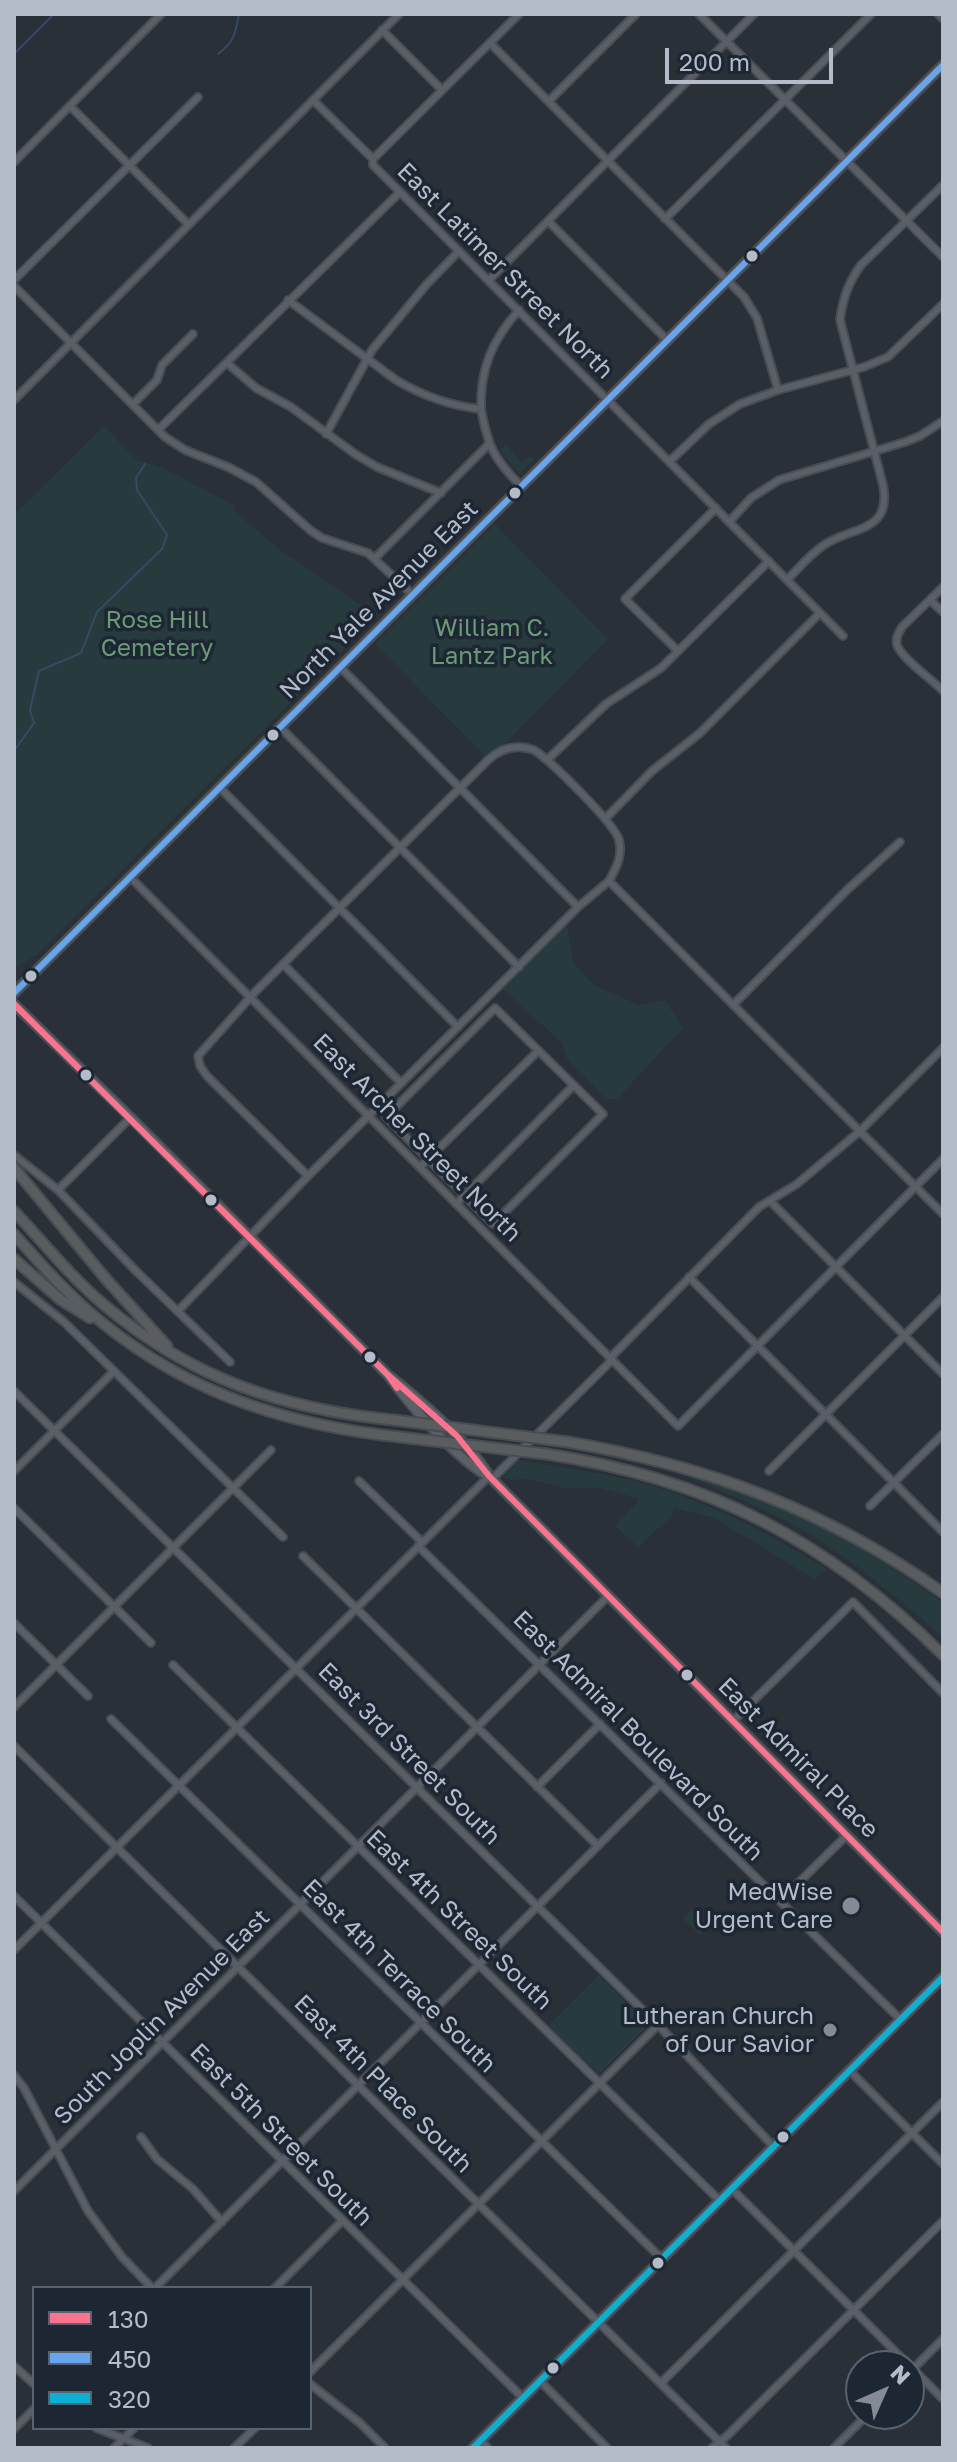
<!DOCTYPE html>
<html>
<head>
<meta charset="utf-8">
<style>
  body { margin:0 }
  #map { position:relative; width:957px; height:2462px; overflow:hidden; background:#2a3038; font-family:"Golos Text",sans-serif }
  canvas { display:block }
  .frame { position:absolute; inset:0; border:16px solid #b4bcc9; pointer-events:none }
  .legend { position:absolute; left:32px; top:2286px; width:280px; height:144px; box-sizing:border-box; background:#1d2633; border:2px solid #59626f; margin:0; padding:10px 14px; list-style:none; font-size:24px; color:#b4bcc9 }
  .legend li { display:flex; align-items:center; gap:16px; height:40px }
  .legend b { width:40px; border:2px solid #59626f }
  .north { position:absolute; left:845px; top:2350px; width:80px; height:80px; box-sizing:border-box; background:#1d2633; border:2px solid #59626f; border-radius:50%; rotate:45deg; font-size:22px; font-weight:700; line-height:32px; text-align:center; color:#b4bcc9 }
  .north::after { content:''; display:block; margin:auto; width:28px; height:36px; background:#848b96; clip-path:polygon(50% 0,100% 100%,50% 72%,0 100%) }
  .scale { position:absolute; left:665px; top:48px; width:168px; height:36px; box-sizing:border-box; border:4px solid #b4bcc9; border-top:0; padding-left:10px; font-size:24px; line-height:28px; white-space:nowrap; color:#b4bcc9; -webkit-text-stroke:6px #1d2633; paint-order:stroke }
</style>
</head>
<body>
<div id="map">
<canvas width="957" height="2462"></canvas>
<div class="frame"></div>
<ul class="legend">
<li><b style="height:10px;background:#fc738d"></b>130</li>
<li><b style="height:10px;background:#67a6ec"></b>450</li>
<li><b style="height:10px;background:#0dafd3"></b>320</li>
</ul>
<div class="north">N</div>
<div class="scale">200 m</div>
</div>
<script>
const c = document.querySelector('canvas').getContext('2d');
c.lineJoin = 'round';
function fillPath(path, color) {
  c.fillStyle = color;
  c.fill(path, 'evenodd');
}
function strokePath(path, color, width, dash) {
  c.strokeStyle = color;
  c.lineWidth = width;
  c.lineCap = dash ? 'butt' : 'round';
  c.setLineDash(dash || []);
  c.stroke(path);
}
function write(font, color, halo, rows, align = 'center') {
  c.font = font + ' "Golos Text",sans-serif';
  c.lineWidth = 7;
  c.setLineDash([]);
  c.textBaseline = 'middle';
  c.strokeStyle = halo;
  c.fillStyle = color;
  for (const [text, x, y, turn = 0] of rows) {
    c.save();
    c.translate(x, y);
    c.rotate((+turn || 0) * Math.PI / 180);
    c.textAlign = isNaN(turn) ? turn : align;
    if (halo) c.strokeText(text, 0, 0);
    c.fillText(text, 0, 0);
    c.restore();
  }
}
fillPath(new Path2D(`
  M 104,426 L 137,460 L 166,469 L 235,506 L 233,510 L 279,549 L 377,616 L 37,955 L 14,968 L 14,515 Z
  M 507,445 L 521,462 L 530,456 L 535,458 L 519,474 L 500,450 Z
  M 495,524 L 608,639 L 505,744 L 486,757 L 375,644 Z
  M 567,924 L 573,962 L 594,985 L 639,1005 L 665,1000 L 683,1028 L 617,1099 L 606,1099 L 566,1057 L 562,1043 L 503,989 Z
  M 518,1460 C 558,1467 600,1472 639,1482 C 707,1500 768,1533 827,1569 L 814,1579 L 714,1518 L 674,1508 L 672,1516 L 638,1547 L 615,1526 L 640,1499 L 599,1488 L 565,1488 L 528,1479 L 508,1480 L 503,1476 C 504,1469 512,1463 518,1460 Z
  M 674,1471 C 695,1478 717,1484 739,1491 C 813,1516 880,1558 943,1603 L 943,1637 C 906,1606 869,1573 828,1546 C 781,1514 726,1493 674,1471 Z
  M 692,1909 L 709,1926 L 700,1935 L 683,1918 Z
  M 599,1975 L 648,2025 L 599,2074 L 587,2062 L 585,2064 L 547,2027 Z`), '#273a3e');
strokePath(new Path2D(`
  M 14,54 L 54,14
  M 218,54 C 235,41 235,34 239,14
  M 14,751 L 34,723 L 30,710 L 39,671 L 81,653 L 97,612 L 162,549 L 167,535 L 137,490 L 136,478 L 145,464`), '#384963', 2);
const minor = new Path2D(`
  M 699,14 L 943,257
  M 938,14 L 943,19
  M 382,30 L 442,90
  M 490,43 L 744,297 L 757,318 L 778,390
  M 313,100 L 373,159 L 373,165 L 843,636
  M 549,101 L 636,14
  M 70,106 L 188,224
  M 373,159 L 519,14
  M 14,162 L 161,14
  M 665,219 L 871,14
  M 548,221 L 668,341
  M 14,280 L 198,97
  M 489,280 L 754,14
  M 14,286 L 165,437 L 185,450 L 228,467 L 256,482 L 310,530 L 322,538 L 368,553 L 413,595
  M 288,300 L 396,380 C 423,396 450,406 481,409 C 488,447 494,459 521,486
  M 227,363 L 256,388 L 291,407 L 355,454 L 377,467 L 441,493
  M 14,400 L 399,14
  M 133,404 L 157,380 L 162,365 L 193,334
  M 481,409 C 480,369 492,340 519,310
  M 158,430 L 400,192
  M 326,434 L 372,350 L 427,284 L 459,251
  M 670,461 L 709,424 L 740,404 L 778,390 L 864,367 L 888,357 L 943,304
  M 729,522 L 751,498 L 779,480 L 905,442 L 920,436 L 943,421
  M 375,558 L 488,445
  M 787,580 C 799,568 810,554 824,545 C 852,526 892,533 883,485 L 840,320 C 843,298 848,283 861,265 L 943,185
  M 943,587 L 902,627 C 899,632 895,638 897,645 C 901,658 933,680 943,691
  M 930,600 L 943,612
  M 678,651 L 625,599 L 716,508
  M 340,667 L 578,907
  M 280,727 L 519,967
  M 547,760 L 606,704 L 661,668 L 769,561
  M 219,787 L 458,1027
  M 605,819 L 652,771 L 700,733 L 820,613
  M 130,877 L 678,1426 L 943,1159
  M 609,881 L 943,1214
  M 283,964 L 401,1083
  M 734,1004 L 847,890 L 900,842
  M 380,1106 L 386,1117 L 493,1224 L 603,1114 L 495,1008 L 386,1117
  M 14,1155 L 58,1190 L 135,1270 L 230,1362
  M 420,1167 L 538,1051
  M 308,1176 L 207,1076 L 200,1066 L 198,1056 L 255,992 L 488,760 C 502,747 517,744 534,750 C 551,761 615,824 619,840 C 623,856 616,868 609,881
  M 58,1190 L 131,1117
  M 770,1201 L 943,1374
  M 456,1204 L 573,1086
  M 689,1277 L 943,1532
  M 14,1282 L 64,1322 L 283,1537
  M 178,1311 L 308,1176 L 578,907 L 609,881
  M 14,1391 L 658,2025 L 774,2147
  M 14,1471 L 114,1371
  M 769,1471 L 943,1297
  M 492,1479 L 609,1363 L 614,1354 L 759,1207 L 797,1184 L 860,1131 L 943,1048
  M 359,1481 L 422,1542
  M 870,1506 L 943,1434
  M 14,1508 L 151,1643
  M 418,1546 L 901,2020
  M 303,1556 L 598,1846
  M 14,1623 L 88,1696
  M 173,1665 L 720,2201
  M 14,1707 L 271,1450
  M 111,1719 L 662,2259
  M 733,1721 L 853,1602 L 943,1693
  M 14,1746 L 726,2448
  M 537,1787 L 600,1724
  M 14,1896 L 523,2398
  M 780,1901 L 847,1835
  M 14,1950 L 489,1476
  M 850,2071 L 943,2164
  M 14,2075 L 24,2088 L 88,2211 L 122,2257 L 152,2288
  M 141,2137 L 157,2159 L 193,2189 L 222,2222
  M 732,2189 L 943,2399
  M 14,2191 L 608,1596
  M 155,2288 L 661,1783
  M 275,2288 L 342,2221
  M 14,2366 L 34,2384
  M 310,2372 L 658,2025
  M 909,2373 L 943,2339
  M 540,2381 L 607,2448
  M 661,2383 L 943,2102
  M 310,2384 L 360,2423 L 385,2448
  M 96,2428 L 148,2448
  M 14,2429 L 34,2409
  M 481,2441 L 488,2448
  M 114,2448 L 134,2428
  M 234,2448 L 255,2428
  M 712,2448 L 728,2435 L 943,2221
  M 834,2448 L 868,2414`);
const major = new Path2D(`
  M 14,993 L 943,65
  M 14,1004 L 128,1115 L 388,1375 C 411,1406 455,1458 488,1476
  M 388,1375 C 420,1400 469,1442 489,1476 L 943,1932
  M 473,2448 L 943,1977`);
const highway = new Path2D(`
  M 14,1168 L 106,1279 L 167,1346
  M 14,1211 C 43,1242 70,1276 103,1304 C 190,1378 282,1409 394,1420
  M 14,1234 C 37,1260 60,1286 86,1309 C 172,1385 270,1421 382,1435
  M 14,1259 L 61,1300 L 90,1318
  M 568,1442 C 708,1466 826,1510 943,1593
  M 546,1454 C 707,1478 828,1541 943,1655`);
strokePath(minor, '#484c53', 10);
strokePath(major, '#484c55', 12);
strokePath(highway, '#474c53', 13);
strokePath(minor, '#5a5e66', 6);
strokePath(major, '#5c6168', 8);
strokePath(highway, '#5a5d60', 9);
const highwayBridge = new Path2D(`
  M 394,1420 L 568,1442
  M 382,1435 L 546,1454`);
strokePath(highwayBridge, '#474c53', 13, []);
strokePath(highwayBridge, '#5a5d60', 9);
strokePath(new Path2D(`
  M 14,1004 L 388,1375 L 397,1388
  M 388,1375 L 457,1436 L 489,1476 L 943,1932`), '#fc738d', 6);
strokePath(new Path2D(`
  M 14,993 L 943,65`), '#67a6ec', 6);
strokePath(new Path2D(`
  M 473,2448 L 943,1977`), '#0dafd3', 6);
for (const [x, y, r, color] of [
  [752,256,7,"#b4bcc9"],
  [515,493,7,"#b4bcc9"],
  [273,735,7,"#b4bcc9"],
  [31,976,7,"#b4bcc9"],
  [86,1075,7,"#b4bcc9"],
  [211,1200,7,"#b4bcc9"],
  [370,1357,7,"#b4bcc9"],
  [687,1675,7,"#b4bcc9"],
  [851,1906,10,"#848b96"],
  [830,2030,8,"#848b96"],
  [783,2137,7,"#b4bcc9"],
  [658,2263,7,"#b4bcc9"],
  [553,2368,7,"#b4bcc9"]
]) {
  const dot = new Path2D();
  dot.arc(x, y, r, 0, 2 * Math.PI);
  c.fillStyle = color;
  c.fill(dot);
  strokePath(dot, '#1d2633', 3);
}
write('24px', '#b4bcc9', '#1d2633', [
  ["East Latimer Street North",505,271,45],
  ["North Yale Avenue East",379,600,-45],
  ["East Archer Street North",417,1138,45],
  ["East Admiral Boulevard South",638,1736,45],
  ["East 3rd Street South",409,1754,45],
  ["East Admiral Place",798,1758,45],
  ["East 4th Street South",459,1920,44],
  ["East 4th Terrace South",399,1976,45],
  ["South Joplin Avenue East",162,2017,-45],
  ["East 4th Place South",383,2084,45],
  ["East 5th Street South",281,2135,45]
]);
write('24px', '#6b9a76', '#1d2633', [
  ["Rose Hill",157,620],
  ["Cemetery",157,648],
  ["William C.",492,628],
  ["Lantz Park",492,656]
]);
write('24px', '#b4bcc9', '#1d2633', [
  ["MedWise",833,1892],
  ["Urgent Care",833,1920],
  ["Lutheran Church",814,2016],
  ["of Our Savior",814,2044]
], 'right');
</script>
</body>
</html>
